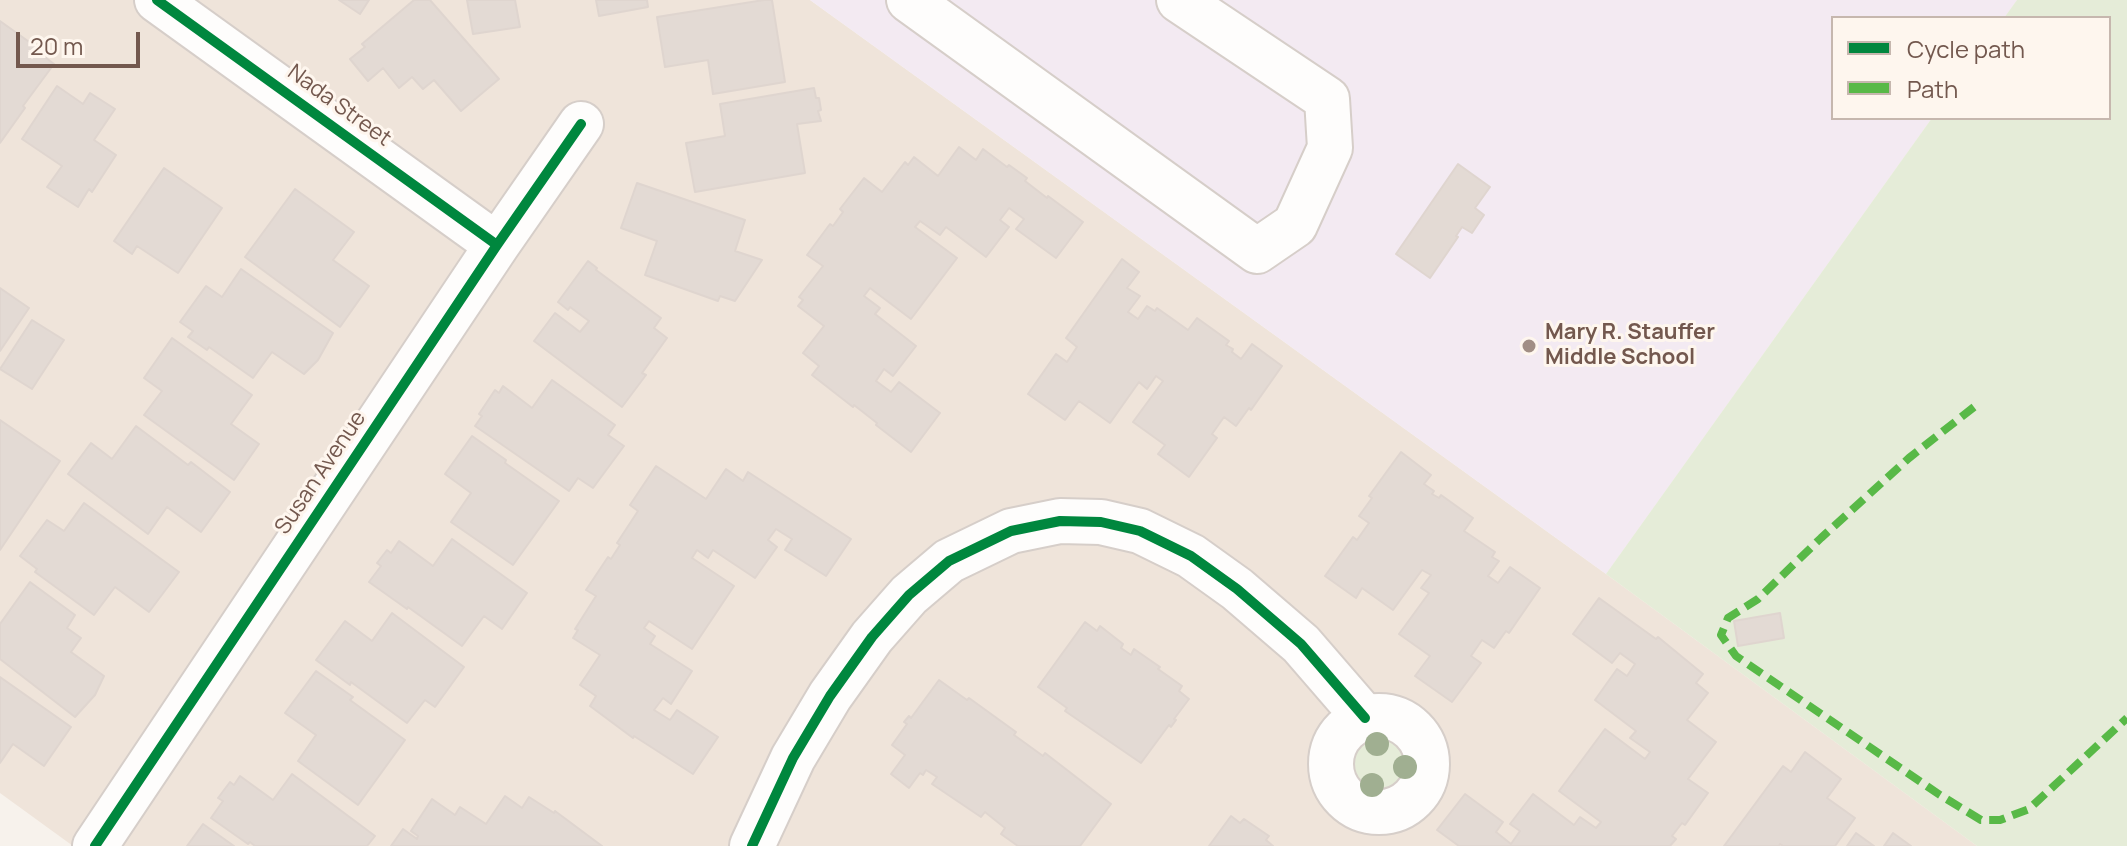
<!DOCTYPE html>
<html>
<head>
<meta charset="utf-8">
<style>
  body { margin:0 }
  #map { position:relative; width:2127px; height:846px; overflow:hidden; background:#f7f2ec; font-family:Manrope,sans-serif }
  canvas { display:block }
  .legend { position:absolute; left:1831px; top:16px; width:280px; height:104px; box-sizing:border-box; background:#fef6ee; border:2px solid #c6b7ae; margin:0; padding:10px 14px; list-style:none; font-size:24px; color:#73584e }
  .legend li { display:flex; align-items:center; gap:16px; height:40px }
  .legend b { width:40px; border:2px solid #c6b7ae }
  .scale { position:absolute; left:16px; top:32px; width:124px; height:36px; box-sizing:border-box; border:4px solid #73584e; border-top:0; padding-left:10px; font-size:24px; line-height:28px; white-space:nowrap; color:#73584e; -webkit-text-stroke:6px #fef6ee; paint-order:stroke }
</style>
</head>
<body>
<div id="map">
<canvas width="2127" height="846"></canvas>
<ul class="legend">
<li><b style="height:10px;background:#00873e"></b>Cycle path</li>
<li><b style="height:10px;background:#58b947"></b>Path</li>
</ul>
<div class="scale">20 m</div>
</div>
<script>
const c = document.querySelector('canvas').getContext('2d');
c.lineJoin = 'round';
function fillPath(path, color) {
  c.fillStyle = color;
  c.fill(path, 'evenodd');
}
function strokePath(path, color, width, dash) {
  c.strokeStyle = color;
  c.lineWidth = width;
  c.lineCap = dash ? 'butt' : 'round';
  c.setLineDash(dash || []);
  c.stroke(path);
}
function write(font, color, halo, rows, align = 'center') {
  c.font = font + ' Manrope,sans-serif';
  c.lineWidth = 6;
  c.setLineDash([]);
  c.textBaseline = 'middle';
  c.strokeStyle = halo;
  c.fillStyle = color;
  for (const [text, x, y, turn = 0] of rows) {
    c.save();
    c.translate(x, y);
    c.rotate((+turn || 0) * Math.PI / 180);
    c.textAlign = isNaN(turn) ? turn : align;
    if (halo) c.strokeText(text, 0, 0);
    c.fillText(text, 0, 0);
    c.restore();
  }
}
fillPath(new Path2D(`
  M 0,0 L 810,0 L 1606,574 L 1977,846 L 73,846 L 0,793 Z`), '#efe4da');
fillPath(new Path2D(`
  M 810,0 L 2017,0 L 2004,18 L 1833,18 L 1833,118 L 1932,118 L 1606,574 Z`), '#f3eaf2');
fillPath(new Path2D(`
  M 2017,0 L 2127,0 L 2127,846 L 1977,846 L 1606,574 L 1932,118 L 2109,118 L 2109,18 L 2004,18 Z
  M1341 765a37 37 0 1 1 74 0a37 37 0 1 1-74 0Z`), '#e5ecd8');
const building = new Path2D(`
  M 339,0 L 369,0 L 360,14 Z
  M 414,0 L 430,0 L 499,79 L 461,111 L 434,80 L 423,89 L 412,77 L 399,88 L 383,68 L 368,81 L 350,59 L 365,47 L 362,44 Z
  M 467,0 L 515,0 L 520,27 L 473,34 Z
  M 596,0 L 647,0 L 648,7 L 599,16 Z
  M 764,0 L 772,0 L 785,82 L 713,94 L 708,60 L 665,67 L 657,17 Z
  M 0,21 L 39,49 L 37,51 L 54,64 L 23,106 L 25,108 L 0,143 Z
  M 57,86 L 83,104 L 90,93 L 115,109 L 94,140 L 116,155 L 92,192 L 89,189 L 78,207 L 47,187 L 62,166 L 22,139 Z
  M 814,88 L 816,98 L 819,98 L 821,110 L 818,111 L 821,121 L 797,124 L 805,173 L 695,192 L 686,143 L 725,136 L 720,104 Z
  M 959,147 L 976,160 L 983,149 L 1007,167 L 1009,165 L 1027,178 L 1025,181 L 1047,198 L 1048,196 L 1083,222 L 1056,258 L 1016,229 L 1024,219 L 1009,208 L 1000,220 L 1009,227 L 986,257 L 946,227 L 940,235 L 920,221 L 915,227 L 957,258 L 911,319 L 870,288 L 864,296 L 880,308 L 875,314 L 916,346 L 893,376 L 884,369 L 876,381 L 891,392 L 899,382 L 940,413 L 911,452 L 876,425 L 877,423 L 854,405 L 853,407 L 812,375 L 819,366 L 803,353 L 824,326 L 798,306 L 803,300 L 799,297 L 823,266 L 807,255 L 830,224 L 833,226 L 843,212 L 840,209 L 864,178 L 882,192 L 905,162 L 908,165 L 914,157 L 938,176 Z
  M 1458,164 L 1490,187 L 1475,208 L 1484,215 L 1472,233 L 1462,227 L 1456,236 L 1458,237 L 1430,278 L 1396,254 Z
  M 164,168 L 222,208 L 178,273 L 137,246 L 132,254 L 114,241 Z
  M 637,183 L 745,220 L 735,251 L 762,260 L 735,301 L 720,296 L 718,301 L 645,275 L 657,241 L 621,228 Z
  M 295,189 L 354,232 L 333,260 L 369,286 L 340,327 L 245,257 Z
  M 1122,259 L 1139,272 L 1127,288 L 1140,296 L 1128,312 L 1138,319 L 1147,306 L 1155,311 L 1157,308 L 1188,330 L 1197,318 L 1229,341 L 1226,345 L 1233,349 L 1232,352 L 1241,359 L 1252,344 L 1282,366 L 1251,410 L 1249,408 L 1236,426 L 1224,417 L 1212,434 L 1217,438 L 1189,477 L 1158,454 L 1165,445 L 1133,422 L 1163,381 L 1156,376 L 1147,389 L 1139,382 L 1110,423 L 1079,401 L 1065,420 L 1028,394 L 1056,354 L 1067,362 L 1077,347 L 1066,338 Z
  M 588,261 L 597,268 L 596,270 L 661,318 L 654,328 L 667,338 L 642,373 L 646,375 L 622,407 L 534,341 L 555,313 L 580,332 L 589,321 L 570,307 L 568,310 L 558,302 Z
  M 241,269 L 333,333 L 318,360 L 304,374 L 272,352 L 253,378 L 209,347 L 207,350 L 188,337 L 193,331 L 180,322 L 206,286 L 222,297 Z
  M 0,288 L 29,308 L 0,351 Z
  M 32,320 L 64,340 L 32,389 L 0,369 Z
  M 172,338 L 252,395 L 231,424 L 259,444 L 234,480 L 144,415 L 162,391 L 144,378 Z
  M 552,380 L 615,425 L 608,435 L 624,446 L 593,488 L 578,478 L 569,491 L 475,426 L 482,416 L 479,414 L 495,390 L 499,393 L 503,386 L 532,408 Z
  M 0,420 L 60,461 L 0,550 Z
  M 136,426 L 188,465 L 191,462 L 230,492 L 201,532 L 167,507 L 148,534 L 68,474 L 91,443 L 112,459 Z
  M 472,436 L 506,460 L 505,463 L 559,501 L 513,565 L 451,522 L 471,493 L 445,474 Z
  M 1401,452 L 1431,475 L 1424,484 L 1434,491 L 1432,494 L 1439,498 L 1441,495 L 1473,518 L 1464,531 L 1495,552 L 1492,557 L 1499,561 L 1488,576 L 1498,583 L 1510,567 L 1540,588 L 1509,633 L 1506,631 L 1494,648 L 1482,640 L 1471,656 L 1481,663 L 1452,702 L 1415,676 L 1430,656 L 1399,634 L 1429,593 L 1421,588 L 1431,575 L 1422,570 L 1393,610 L 1362,588 L 1356,598 L 1325,576 L 1353,537 L 1357,540 L 1369,523 L 1359,516 L 1372,498 L 1369,496 Z
  M 656,466 L 706,499 L 726,469 L 743,481 L 748,472 L 851,539 L 826,576 L 785,550 L 792,539 L 776,529 L 768,540 L 777,547 L 755,578 L 713,550 L 708,558 L 697,550 L 692,558 L 734,586 L 692,649 L 649,621 L 644,628 L 655,636 L 650,644 L 692,671 L 671,704 L 663,698 L 654,710 L 670,720 L 677,710 L 718,737 L 693,774 L 634,736 L 633,738 L 590,706 L 596,696 L 580,685 L 600,655 L 573,638 L 578,630 L 575,629 L 596,596 L 586,590 L 608,557 L 611,559 L 620,545 L 617,543 L 638,511 L 630,505 Z
  M 84,503 L 179,572 L 149,612 L 115,587 L 94,615 L 35,572 L 37,569 L 20,556 L 47,520 L 64,531 Z
  M 452,539 L 527,593 L 502,629 L 484,616 L 462,646 L 408,607 L 407,609 L 369,582 L 381,566 L 377,563 L 387,550 L 391,553 L 399,541 L 433,566 Z
  M 30,582 L 75,615 L 67,628 L 81,638 L 71,652 L 104,676 L 95,695 L 75,717 L 0,659 L 0,624 Z
  M 1599,598 L 1656,639 L 1658,637 L 1703,674 L 1696,683 L 1708,693 L 1687,720 L 1716,742 L 1688,779 L 1708,793 L 1685,825 L 1682,823 L 1672,836 L 1676,839 L 1670,846 L 1459,846 L 1437,830 L 1465,794 L 1503,822 L 1496,832 L 1511,844 L 1520,831 L 1510,824 L 1533,794 L 1574,825 L 1580,817 L 1596,828 L 1601,822 L 1559,791 L 1605,729 L 1645,759 L 1650,752 L 1630,738 L 1636,731 L 1595,700 L 1617,669 L 1627,676 L 1635,664 L 1620,653 L 1612,663 L 1573,634 Z
  M 392,613 L 464,667 L 435,707 L 425,700 L 407,723 L 351,682 L 350,685 L 316,660 L 345,621 L 372,641 Z
  M 1780,613 L 1784,638 L 1738,646 L 1734,621 Z
  M 1085,622 L 1097,631 L 1100,626 L 1123,644 L 1121,648 L 1131,655 L 1134,649 L 1160,667 L 1158,669 L 1182,686 L 1179,691 L 1189,699 L 1174,719 L 1176,720 L 1171,727 L 1169,725 L 1141,763 L 1065,711 L 1067,708 L 1038,687 Z
  M 316,671 L 353,697 L 350,700 L 405,740 L 358,805 L 298,761 L 316,735 L 285,713 Z
  M 0,677 L 71,727 L 44,766 L 13,744 L 0,763 Z
  M 939,680 L 967,700 L 969,698 L 1016,732 L 1014,735 L 1043,756 L 1045,753 L 1111,804 L 1080,846 L 1018,846 L 1001,834 L 1005,828 L 985,812 L 981,817 L 932,784 L 937,777 L 926,770 L 923,775 L 920,773 L 909,788 L 891,774 L 905,755 L 892,745 L 907,724 L 904,722 L 909,716 L 911,718 Z
  M 1805,752 L 1841,779 L 1827,798 L 1855,818 L 1835,846 L 1783,846 L 1780,844 L 1779,846 L 1724,846 L 1783,766 L 1791,772 Z
  M 292,774 L 375,836 L 367,846 L 255,846 L 250,842 L 248,844 L 211,818 L 223,801 L 218,798 L 230,782 L 234,785 L 240,776 L 273,800 Z
  M 505,796 L 522,808 L 529,797 L 554,813 L 555,811 L 602,846 L 391,846 L 403,829 L 417,839 L 418,836 L 411,831 L 432,799 L 455,815 L 460,807 L 486,824 Z
  M 1231,816 L 1240,823 L 1244,819 L 1269,836 L 1266,840 L 1273,846 L 1209,846 Z
  M 203,824 L 234,846 L 187,846 Z
  M 1856,833 L 1874,846 L 1847,846 Z
  M 1893,833 L 1911,846 L 1884,846 Z`);
fillPath(building, '#e3dad4');
strokePath(building, '#dfd5cf', 2);
const minor = new Path2D(`
  M 157,0 L 497,245
  M 909,0 L 1257,251 L 1295,225 L 1330,148 L 1327,99 L 1179,0
  M1331 764a48 48 0 1 1 96 0a48 48 0 1 1-96 0Z
  M 95,846 L 497,245 L 581,124
  M 752,846 L 793,758 L 830,696 L 872,637 L 909,595 L 949,561 L 1011,531 L 1060,521 L 1101,522 L 1140,531 L 1191,556 L 1237,589 L 1301,644 L 1365,718`);
strokePath(minor, '#d6cec9', 48);
strokePath(minor, '#fefdfc', 44);
strokePath(new Path2D(`
  M 1974,407 L 1909,458 L 1821,538 L 1758,599 L 1728,618 L 1721,635 L 1736,656 L 1940,795 L 1981,820 L 2000,820 L 2029,809 L 2127,718`), '#58b947', 8, [16, 8]);
strokePath(new Path2D(`
  M 157,0 L 497,245
  M 95,846 L 497,245 L 581,124
  M 752,846 L 793,758 L 830,696 L 872,637 L 909,595 L 949,561 L 1011,531 L 1060,521 L 1101,522 L 1140,531 L 1191,556 L 1237,589 L 1301,644 L 1365,718`), '#00873e', 10);
c.fillStyle = '#a0af91';
for (const [x, y] of [
  [1377,744],
  [1405,767],
  [1372,785]
]) {
  c.beginPath();
  c.arc(x, y, 12, 0, 2 * Math.PI);
  c.fill();
}
for (const [x, y, r, color] of [
  [1529,346,8,"#a18e85"]
]) {
  const dot = new Path2D();
  dot.arc(x, y, r, 0, 2 * Math.PI);
  c.fillStyle = color;
  c.fill(dot);
  strokePath(dot, '#fef6ee', 3);
}
write('22px', '#73584e', '#fef6ee', [
  ["Nada Street",339,106,36],
  ["Susan Avenue",321,473,-56]
]);
write('bold 22px', '#73584e', '#fef6ee', [
  ["Mary R. Stauffer",1545,333],
  ["Middle School",1545,358]
], 'left');
</script>
</body>
</html>
